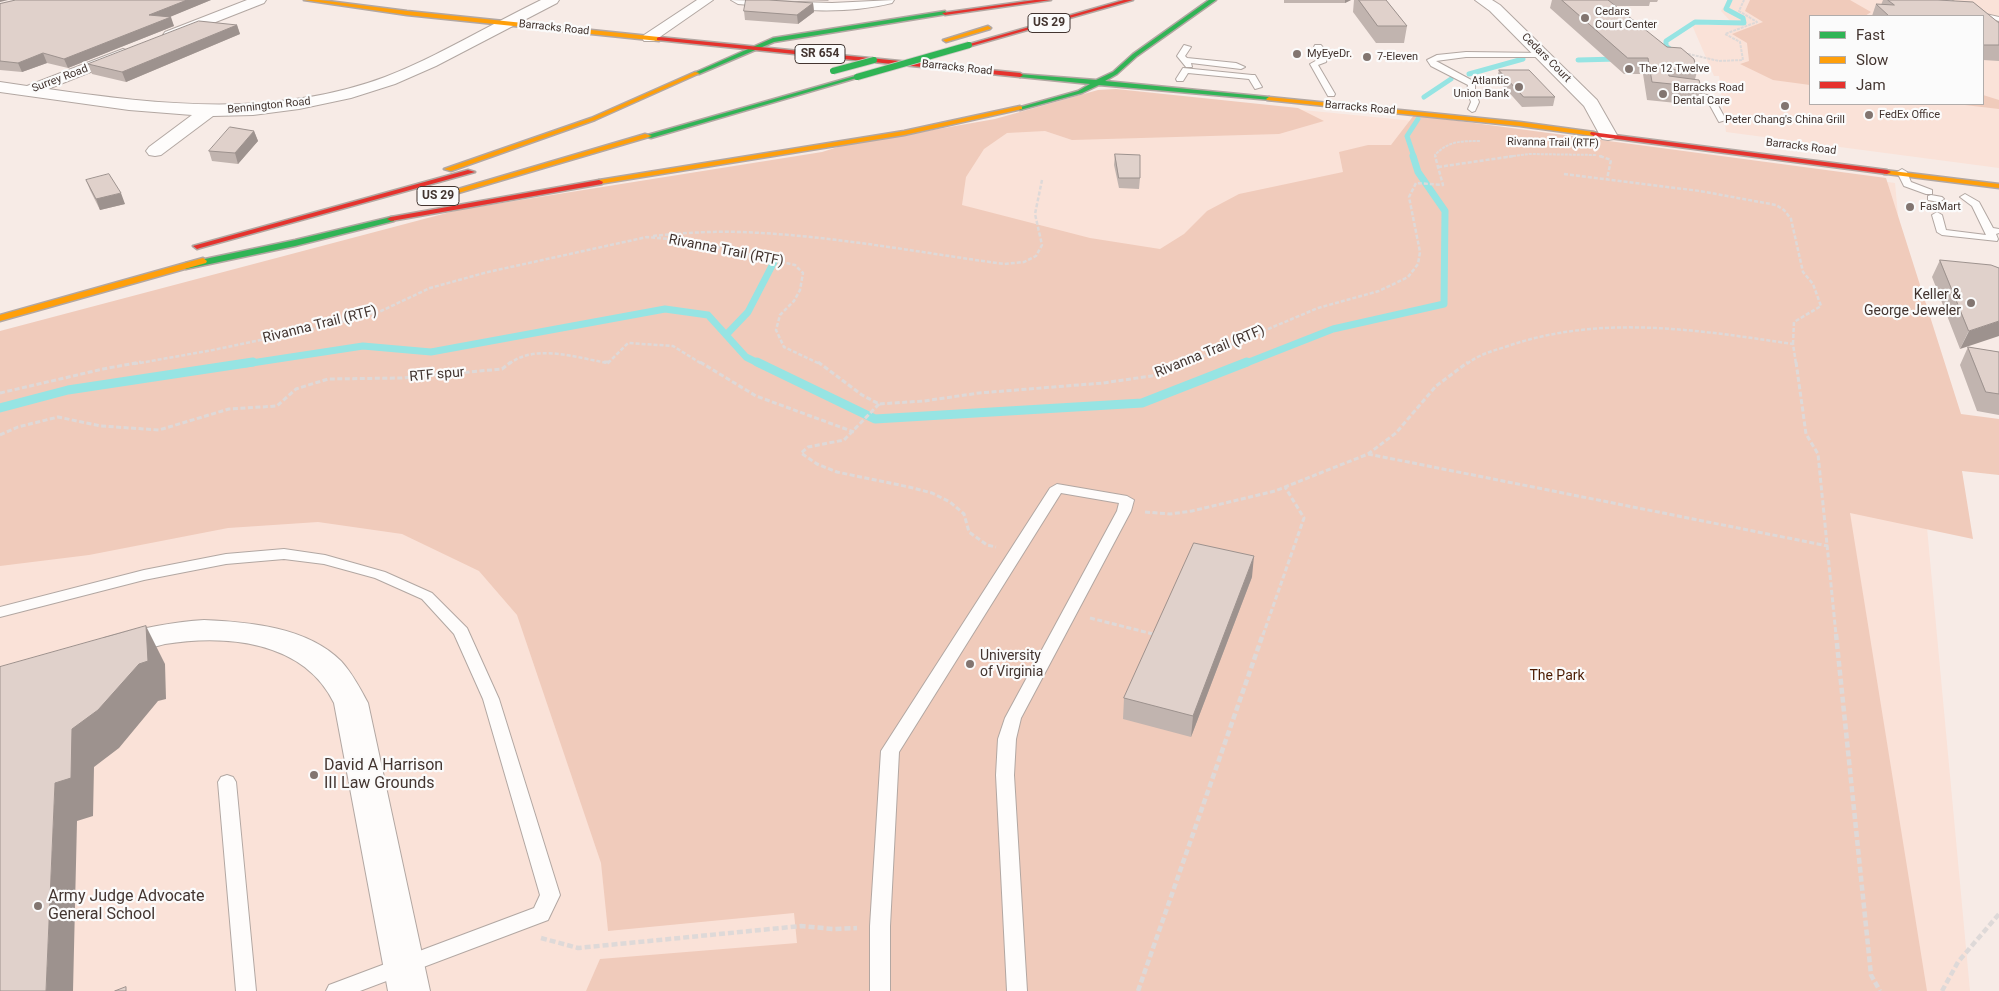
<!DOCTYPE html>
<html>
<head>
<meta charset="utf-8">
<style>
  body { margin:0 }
  #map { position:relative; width:1999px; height:991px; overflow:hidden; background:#f7ebe6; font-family:Roboto,sans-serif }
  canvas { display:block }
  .legend { position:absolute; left:1809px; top:15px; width:175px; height:90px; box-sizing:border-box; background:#fbfbfb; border:1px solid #b1acaa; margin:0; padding:6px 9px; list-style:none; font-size:15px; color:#433530 }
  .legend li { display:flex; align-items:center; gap:10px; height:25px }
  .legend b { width:25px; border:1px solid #b1acaa }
</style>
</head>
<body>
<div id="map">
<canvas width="1999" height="991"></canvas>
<ul class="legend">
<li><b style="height:6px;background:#30b455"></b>Fast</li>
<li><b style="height:6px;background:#ff9f0a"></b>Slow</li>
<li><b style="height:6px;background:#e5322d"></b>Jam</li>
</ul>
</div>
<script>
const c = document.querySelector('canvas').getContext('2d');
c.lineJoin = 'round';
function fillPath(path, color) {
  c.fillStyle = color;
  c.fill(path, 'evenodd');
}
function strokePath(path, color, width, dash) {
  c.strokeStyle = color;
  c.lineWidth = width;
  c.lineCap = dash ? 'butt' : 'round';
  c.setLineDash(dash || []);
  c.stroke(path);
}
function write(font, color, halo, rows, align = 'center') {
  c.font = font + ' Roboto,sans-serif';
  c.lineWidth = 4.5;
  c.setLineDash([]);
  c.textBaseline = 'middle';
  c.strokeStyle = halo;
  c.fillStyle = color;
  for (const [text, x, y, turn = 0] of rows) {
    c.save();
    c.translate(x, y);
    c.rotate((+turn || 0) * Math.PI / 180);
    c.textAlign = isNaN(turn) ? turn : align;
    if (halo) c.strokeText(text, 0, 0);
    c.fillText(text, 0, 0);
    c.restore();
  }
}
fillPath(new Path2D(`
  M 1728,0 L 1999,0 L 1999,168 L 1726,132 L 1719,76 L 1714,76 L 1692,25 L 1734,25 L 1721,11 ZM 1810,16 L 1983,16 L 1983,104 L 1810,104 Z
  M 1160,96 L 1476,127 L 1895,183 L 1970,991 L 0,991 L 0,337 Z`), '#fae2d8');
fillPath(new Path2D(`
  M 1750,0 L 1850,0 L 1871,12 L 1865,16 L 1810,16 L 1810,85 L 1773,80 L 1740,64 L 1749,61 L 1747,43 L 1732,34 L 1763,22 L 1745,11 Z
  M 1116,89 L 1298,108 L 1324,121 L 1279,134 L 1072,140 L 1045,131 L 1007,133 L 984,149 L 966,177 L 962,205 L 1090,238 L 1160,249 L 1184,234 L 1207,211 L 1239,194 L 1343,172 L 1339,152 L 1368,145 L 1391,145 L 1414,115 L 1886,178 L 1961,414 L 1999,419 L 1999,475 L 1962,471 L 1973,539 L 1850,513 L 1927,991 L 586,991 L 600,959 L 797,943 L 794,913 L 608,931 L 601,863 L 517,615 L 479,571 L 402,534 L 318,522 L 228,528 L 89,555 L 0,566 L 0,331 L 458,210 L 822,152 L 841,146 L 995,119 L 1098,90 Z
  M 1983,95 L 1999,100 L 1999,109 L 1956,104 L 1983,104 Z`), '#f0cbbb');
strokePath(new Path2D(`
  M 1676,54 L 1666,46 L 1666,41 L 1695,22 L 1744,23 L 1743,18 L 1726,9 L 1730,0
  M 1578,60 L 1618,59
  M 1469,74 L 1523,59
  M 1424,97 L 1451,79
  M 1414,157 L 1407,136 L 1418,119`), '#96e4e3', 5);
strokePath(new Path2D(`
  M 726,335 L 748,312 L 777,256
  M 245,364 L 363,346 L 431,352 L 665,309 L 708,315 L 746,357 L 760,364
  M 1244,364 L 1333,329 L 1444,304 L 1445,211 L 1418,172 L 1413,156`), '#96e4e3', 7);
strokePath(new Path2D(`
  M 757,362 L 875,419 L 1142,403 L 1247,362
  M 0,408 L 68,390 L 253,362`), '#96e4e3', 9);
const lane = new Path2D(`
  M 1943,0 L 1951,0 L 1968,10 L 1999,17 L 1999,21 L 1964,13 Z
  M 1184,45 L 1191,47 L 1185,56 L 1187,58 L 1236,63 L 1245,67 L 1241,69 L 1191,63 L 1192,67 L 1186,67 L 1177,56 Z
  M 1315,45 L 1321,45 L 1328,54 L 1326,62 L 1318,65 L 1335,94 L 1334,96 L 1328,96 L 1310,64 L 1319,59 L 1320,54 L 1314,47 Z
  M 1466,52 L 1544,53 L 1548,55 L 1544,57 L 1466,57 L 1436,61 L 1475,82 L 1475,91 L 1479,102 L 1475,111 L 1472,112 L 1468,109 L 1471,102 L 1467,91 L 1468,85 L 1431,66 L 1427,60 L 1437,55 Z
  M 1183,68 L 1252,75 L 1255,75 L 1262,87 L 1255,89 L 1249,79 L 1188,73 L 1183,81 L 1177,81 L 1176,79 Z
  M 1679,90 L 1713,96 L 1726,120 L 1719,122 L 1707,100 L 1679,94 Z
  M 1902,169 L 1907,172 L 1911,182 L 1932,190 L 1932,194 L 1926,194 L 1904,186 L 1897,172 Z
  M 1965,194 L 1979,202 L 1993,228 L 1999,229 L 1999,233 L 1996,234 L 1998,239 L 1997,241 L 1942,235 L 1937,232 L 1932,215 L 1937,212 L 1942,215 L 1946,230 L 1986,235 L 1972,206 L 1960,197 Z
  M 1931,195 L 1942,197 L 1944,199 L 1939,202 L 1928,200 L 1928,196 Z
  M 1057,484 L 1127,496 L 1134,500 L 1131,511 L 1021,718 L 1016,739 L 1014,775 L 1027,991 L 1007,991 L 996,775 L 998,739 L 1005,718 L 1117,511 L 1119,503 L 1061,493 L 899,752 L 890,926 L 890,991 L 870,991 L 870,926 L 881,751 L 1050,488 Z
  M 284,549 L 325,555 L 385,572 L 432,593 L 467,628 L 499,699 L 560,895 L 548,920 L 360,991 L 326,991 L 329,985 L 534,908 L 540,895 L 483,699 L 454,634 L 422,599 L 375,578 L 324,564 L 284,559 L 226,564 L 144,580 L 0,617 L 0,607 L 144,570 L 226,554 Z
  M 227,775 L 233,777 L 236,782 L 256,991 L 236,991 L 218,782 L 221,777 Z`);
const street = new Path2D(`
  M 247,0 L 266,0 L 264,3 L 175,38 L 165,38 L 163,35 L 165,32 Z
  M 541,0 L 559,0 L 557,3 L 436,66 L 395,84 L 351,98 L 299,109 L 253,115 L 213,116 L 161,155 L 155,156 L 149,155 L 146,151 L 149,147 L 192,115 L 129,110 L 0,92 L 0,82 L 27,86 L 123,49 L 128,51 L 131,54 L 128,57 L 48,89 C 161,105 275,118 385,77 C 439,56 489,25 541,0 Z
  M 697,0 L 713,0 L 654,41 L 644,41 L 642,38 L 644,35 Z
  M 731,0 L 832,3 L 894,0 L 892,3 C 840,16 790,9 738,4 Z
  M 1475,0 L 1492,0 L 1500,5 L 1597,100 L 1617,135 L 1614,139 L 1608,140 L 1602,139 L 1584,106 L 1490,11 Z
  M 204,620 C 249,622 307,627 341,661 C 352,673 360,688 368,703 L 430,991 L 388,991 L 334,703 C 304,641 226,634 165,644 C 151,647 128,657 116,657 C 113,657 108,654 105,654 L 100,646 L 105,638 C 138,629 170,622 204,620 Z`);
const fast = new Path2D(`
  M 1209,0 L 1216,0 L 1137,56 L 1117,74 L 1105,81 L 1269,97 L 1272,99 L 1271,100 L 1099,85 L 1082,93 L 1020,110 L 1017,108 L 1078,91 L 1090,84 L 1020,77 L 1017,75 L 1018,74 L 1096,80 L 1113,72 L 1133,54 Z
  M 945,11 L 947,14 L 774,42 L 699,74 L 694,73 L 773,38 Z
  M 855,76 L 860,77 L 651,138 L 644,136 Z
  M 391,217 L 394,217 L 394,221 L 295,246 L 186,269 L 182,266 L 186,263 L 295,240 Z`);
const slow = new Path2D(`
  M 304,0 L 320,0 L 407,11 L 659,37 L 662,39 L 659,41 L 407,15 Z
  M 988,26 L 991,28 L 990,29 L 946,42 L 943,40 Z
  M 695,72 L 700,73 L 595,120 L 451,171 L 444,169 L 591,118 Z
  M 1269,97 L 1520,122 L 1594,132 L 1598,134 L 1594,136 L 1520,126 L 1267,100 L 1266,99 Z
  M 1020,106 L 1022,107 L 1022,109 L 904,135 L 599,184 L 595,182 L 599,180 L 904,131 Z
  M 645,134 L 652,136 L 455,194 L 448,192 Z
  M 1884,170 L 1999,184 L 1999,188 L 1887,174 L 1884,174 Z
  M 203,258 L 207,261 L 206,263 L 0,321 L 0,315 Z`);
const jam = new Path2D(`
  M 1035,0 L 1051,0 L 945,15 L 942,13 Z
  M 1124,0 L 1133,0 L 971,46 L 966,45 Z
  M 659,37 L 1020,73 L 1023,75 L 1020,77 L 657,40 L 657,38 Z
  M 1591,132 L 1887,170 L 1891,172 L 1887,174 L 1594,136 L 1590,134 Z
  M 468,170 L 475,172 L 200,248 L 197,249 L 193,246 Z
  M 599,180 L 603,182 L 602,184 L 391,221 L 387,219 L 391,217 Z`);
strokePath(lane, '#b2a7a2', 2);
strokePath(street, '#b2a7a2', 2);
strokePath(fast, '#b2a7a2', 3);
strokePath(slow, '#b2a7a2', 3);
strokePath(jam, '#b2a7a2', 3);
strokePath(new Path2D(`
  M 1684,53 L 1719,61 L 1743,60 L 1740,42 L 1725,34 L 1757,22 L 1739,11 L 1744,0
  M 1599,156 L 1603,157
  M 1436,157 L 1435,155 C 1448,141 1461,141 1480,141
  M 1505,157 L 1529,154 L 1597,155`), '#ded9d8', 2, [3, 1]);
strokePath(new Path2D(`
  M 1600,156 L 1611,160 L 1607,179
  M 1438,167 L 1514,156
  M 1564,174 L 1700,191 L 1776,205 L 1784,210 L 1791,219 L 1803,272 L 1813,284 L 1821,306 L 1794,322 L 1793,344
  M 653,236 C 682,233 711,231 740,232 C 829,235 916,252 1004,264 L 1024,262 L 1036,256 L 1042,245 L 1035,214 L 1042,180
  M 134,364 L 213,350 L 327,326 L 381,311 L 430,288 L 488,272 L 647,237 L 691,241 L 795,265 L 803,273 L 800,290 L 794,301 L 780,315 L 776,330 L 784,347 L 820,364
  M 509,364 C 536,343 577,358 608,363 L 628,343 L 673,346 L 702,364
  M 1185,364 L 1318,308 L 1379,291 L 1408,277 L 1418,264 L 1420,252 L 1409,197 L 1416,183 L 1443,185 L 1435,156
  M 1467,364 C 1479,354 1493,351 1508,346 C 1601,314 1698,330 1793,344 L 1796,364`), '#ded9d8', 2.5, [4, 2]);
strokePath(new Path2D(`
  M 604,362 L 609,362
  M 700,362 L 756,396 L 854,432
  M 818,362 L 862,395 L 879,404 L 924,401 L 979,393 L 1103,383 L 1158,375 L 1188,362
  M 1796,362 L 1806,434 L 1818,454 L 1836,635
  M 0,393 L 103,369 L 141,362
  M 879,404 L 844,440 L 808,447 L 801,453 L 817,464 L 837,472 L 909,487 L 932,493 L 950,502 L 964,514 L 969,532 L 987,545 L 996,547
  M 0,435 L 18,427 L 58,417 L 101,426 L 159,430 L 229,409 L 277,406 L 296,389 L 328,379 L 402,378 L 502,369 L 511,362
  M 1368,454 L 1828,546
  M 1145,512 L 1170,514 L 1192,511 L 1275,491 L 1368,454 L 1396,433 L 1436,386 L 1468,362
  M 1090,618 L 1153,634
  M 1263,635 L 1304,518 L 1285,487`), '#ded9d8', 3, [5, 2.5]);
strokePath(new Path2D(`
  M 1836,634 L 1871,975 L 1880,991
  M 541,938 L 578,948 L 801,926 L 833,929 L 857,928
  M 1138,991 L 1263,634
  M 1942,991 L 1958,962 L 1999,914`), '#ded9d8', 4.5, [6, 3]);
fillPath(lane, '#fefcfb');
fillPath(street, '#fefcfb');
fillPath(fast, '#30b455');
fillPath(slow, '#ff9f0a');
fillPath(jam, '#e5322d');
const fastBridge = new Path2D(`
  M 833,71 L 874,60
  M 857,77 L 969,45`);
strokePath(fastBridge, '#cfc8c5', 8, []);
strokePath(fastBridge, '#30b455', 6);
fillPath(new Path2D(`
  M 16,0 L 211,0 L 169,17 L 174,26 L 68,68 L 47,63 L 22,72 L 0,70 L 0,4 Z
  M 794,0 L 829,0 L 828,1 Z
  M 1284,0 L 1351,0 L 1345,3 L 1284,3 Z
  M 1354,0 L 1386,0 L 1407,26 L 1404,43 L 1376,43 L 1353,12 Z
  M 1552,0 L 1658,0 L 1657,2 L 1650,2 L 1649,6 L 1615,6 L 1697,72 L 1695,79 L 1701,87 L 1696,105 L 1647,100 L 1643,74 L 1624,74 L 1550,8 Z
  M 1883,0 L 1938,0 L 1973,2 L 1999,23 L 1999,61 L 1983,60 L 1983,16 L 1872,16 L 1876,4 L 1881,5 Z
  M 813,3 L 814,12 L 798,24 L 745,20 L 744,11 Z
  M 237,25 L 240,34 L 126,82 L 92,74 L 88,64 Z
  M 1499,70 L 1555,97 L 1553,106 L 1522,107 L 1497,79 Z
  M 254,131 L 258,141 L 238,164 L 212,161 L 209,151 Z
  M 1115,154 L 1140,178 L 1139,189 L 1119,188 L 1114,165 Z
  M 86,180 L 125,204 L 100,210 L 90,190 Z
  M 1940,260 L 1999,268 L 1960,349 L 1932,277 Z
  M 1968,347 L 1999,352 L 1999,415 L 1977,411 L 1960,365 Z
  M 1252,577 L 1191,737 L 1123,719 L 1124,698 Z`), '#c1b4af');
fillPath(new Path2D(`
  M 0,0 L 8,0 L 0,2 Z
  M 187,0 L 211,0 L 153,24 L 149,15 Z
  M 1345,0 L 1351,0 L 1345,3 Z
  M 813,3 L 814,12 L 798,24 L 797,15 Z
  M 171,17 L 174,26 L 68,68 L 64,59 Z
  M 237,25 L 240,34 L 126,82 L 122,72 Z
  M 43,53 L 47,63 L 22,72 L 18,63 Z
  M 254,131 L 258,141 L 238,164 L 235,153 Z
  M 121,193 L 125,204 L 100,210 L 96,199 Z
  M 1999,321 L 1999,336 L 1960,349 L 1969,331 Z
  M 1254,556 L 1252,577 L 1191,737 L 1193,716 Z
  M 146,626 L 165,664 L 166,699 L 158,701 L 119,748 L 94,767 L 93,816 L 77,821 L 73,991 L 46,991 L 55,783 L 72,729 Z`), '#9d928e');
const building = new Path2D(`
  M 16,0 L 187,0 L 149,15 L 171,17 L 64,59 L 43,53 L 18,63 L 0,61 L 0,4 Z
  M 746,0 L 769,0 L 813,3 L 797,15 L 744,11 Z
  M 1359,0 L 1386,0 L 1407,26 L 1378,26 Z
  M 1562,0 L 1608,0 L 1667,47 L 1681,48 L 1694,59 L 1697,72 L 1670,69 L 1668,71 L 1669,76 L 1699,80 L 1701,87 L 1652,82 L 1648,58 L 1628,58 Z
  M 1888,0 L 1938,0 L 1973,2 L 1999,23 L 1999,45 L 1983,45 L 1983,16 L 1889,16 L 1876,4 L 1894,5 Z
  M 199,21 L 237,25 L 122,72 L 88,64 Z
  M 1499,70 L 1529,70 L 1555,97 L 1524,97 Z
  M 230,127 L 254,131 L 235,153 L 209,151 Z
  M 1115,154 L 1140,155 L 1140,178 L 1119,178 Z
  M 109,174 L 121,193 L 96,199 L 86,180 Z
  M 1940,260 L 1991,265 L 1999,268 L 1999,321 L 1969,331 Z
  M 1968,347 L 1999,352 L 1999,394 L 1986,392 Z
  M 1194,543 L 1254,556 L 1193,716 L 1124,698 Z
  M 146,626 L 148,661 L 139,664 L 98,710 L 72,729 L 71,778 L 55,783 L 46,991 L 0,991 L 0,667 Z
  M 126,987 L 126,991 L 115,991 Z`);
fillPath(building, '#e0d1cb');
strokePath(building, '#9d928e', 1);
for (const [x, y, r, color] of [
  [1585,18,5,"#827570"],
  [1297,54,5,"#827570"],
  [1367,57,5,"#827570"],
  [1629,69,5,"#827570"],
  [1519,87,5,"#827570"],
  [1663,94,5,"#827570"],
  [1785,106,5,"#827570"],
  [1869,115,5,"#827570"],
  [1910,207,5,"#827570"],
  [1971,303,5,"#827570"],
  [970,664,5,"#827570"],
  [314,775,5,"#827570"],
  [38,906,5,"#827570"]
]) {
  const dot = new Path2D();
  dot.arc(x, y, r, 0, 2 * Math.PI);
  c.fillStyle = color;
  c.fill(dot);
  strokePath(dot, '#fbfbfb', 2);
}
write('11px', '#433530', '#fbfbfb', [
  ["Cedars",1595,12],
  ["Court Center",1595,25],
  ["MyEyeDr.",1307,54],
  ["7-Eleven",1377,57],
  ["The 12 Twelve",1639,69],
  ["Atlantic",1509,81,"right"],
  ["Union Bank",1509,94,"right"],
  ["Barracks Road",1673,88],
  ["Dental Care",1673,101],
  ["FedEx Office",1879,115],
  ["Peter Chang's China Grill",1785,120,"center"],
  ["FasMart",1920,207]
], 'left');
write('11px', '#433530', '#fbfbfb', [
  ["Barracks Road",554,28,6],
  ["Cedars Court",1546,58,45],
  ["Barracks Road",957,68,6],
  ["Surrey Road",60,79,-21],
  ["Bennington Road",269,106,-6],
  ["Barracks Road",1360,108,5],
  ["Rivanna Trail (RTF)",1553,143,1],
  ["Barracks Road",1801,147,7]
]);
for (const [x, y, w] of [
  [1049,23,42],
  [820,54,50],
  [438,196,42]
]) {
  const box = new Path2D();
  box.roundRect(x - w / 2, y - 9.5, w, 19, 4);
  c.fillStyle = '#fbfbfb';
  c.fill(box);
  strokePath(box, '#433530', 1);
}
write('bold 12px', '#433530', null, [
  ["US 29",1049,23],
  ["SR 654",820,54],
  ["US 29",438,196]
]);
write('14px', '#433530', '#fbfbfb', [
  ["Rivanna Trail (RTF)",726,251,11],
  ["Rivanna Trail (RTF)",320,325,-14],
  ["Rivanna Trail (RTF)",1210,352,-22],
  ["RTF spur",437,375,-5]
]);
write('14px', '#433530', '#fbfbfb', [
  ["Keller &",1961,295],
  ["George Jeweler",1961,311],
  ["University",980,656,"left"],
  ["of Virginia",980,672,"left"]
], 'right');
write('14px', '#4c1b02', '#fbfbfb', [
  ["The Park",1557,676]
]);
write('16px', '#433530', '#fbfbfb', [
  ["David A Harrison",324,766],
  ["III Law Grounds",324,784],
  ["Army Judge Advocate",48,897],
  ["General School",48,915]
], 'left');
</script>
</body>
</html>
